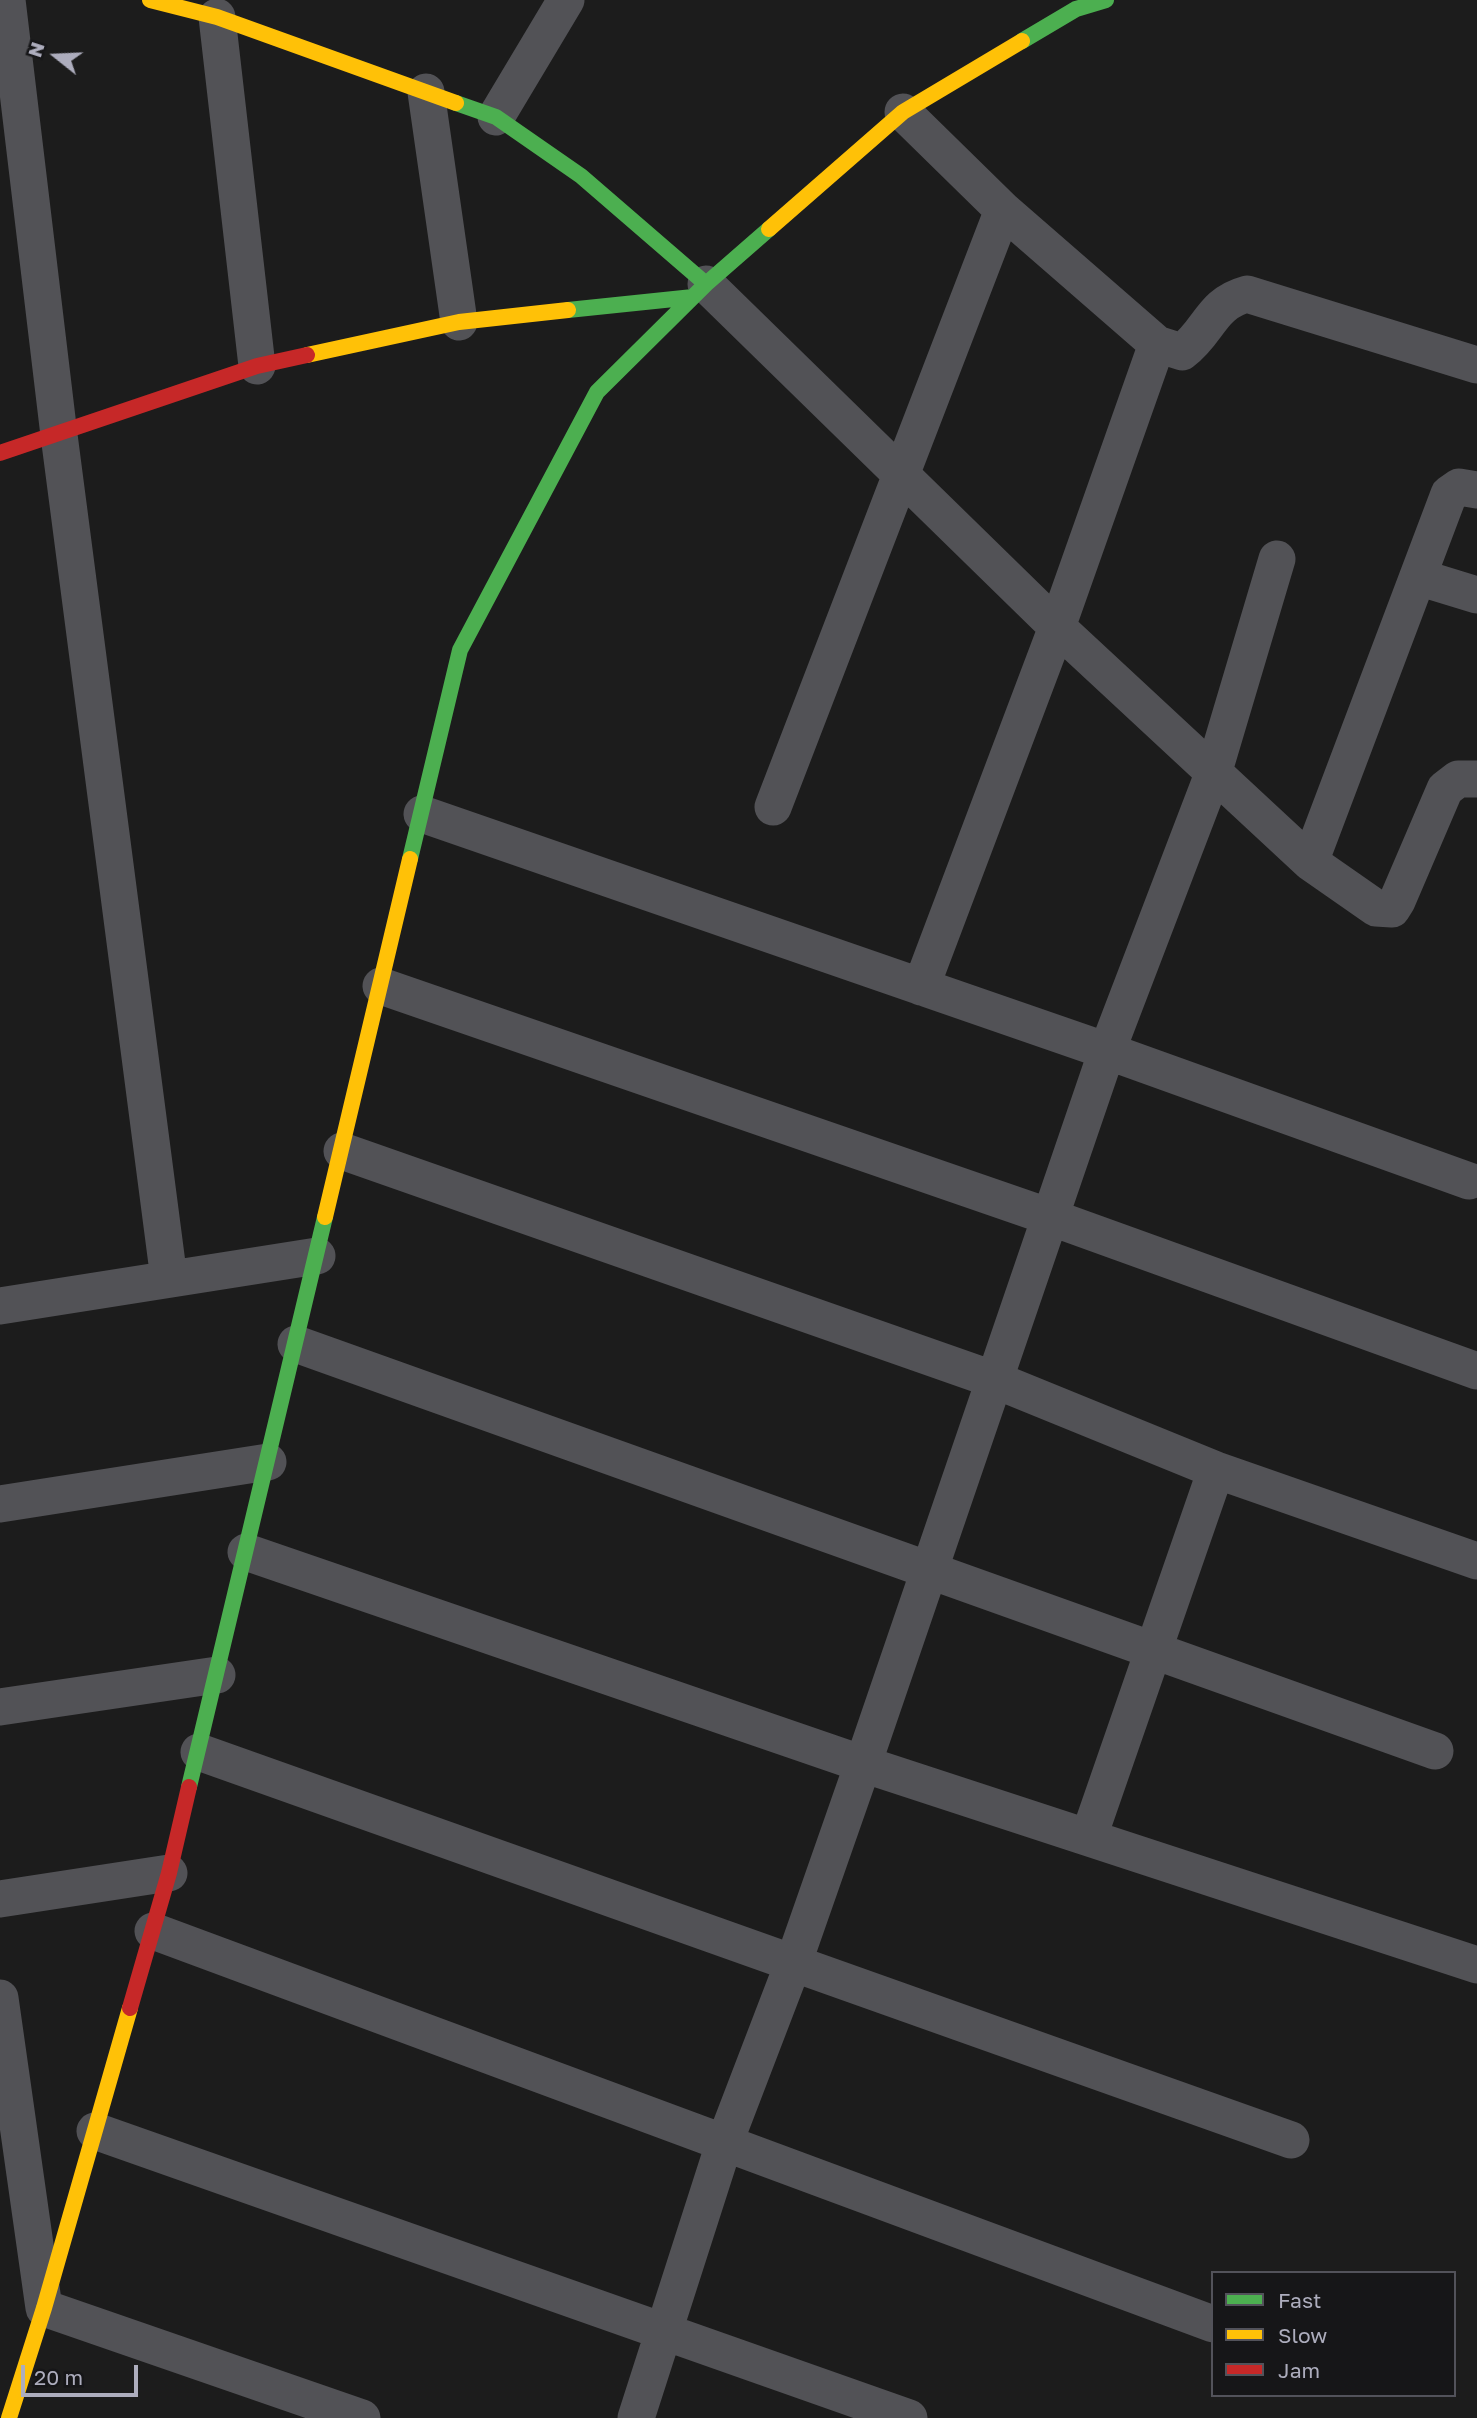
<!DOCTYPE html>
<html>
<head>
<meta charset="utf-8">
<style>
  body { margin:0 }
  #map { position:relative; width:1477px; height:2418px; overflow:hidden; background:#1c1c1c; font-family:"Golos Text",sans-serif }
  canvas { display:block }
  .legend { position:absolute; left:1211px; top:2271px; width:245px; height:126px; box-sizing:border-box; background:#161618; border:2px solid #52525a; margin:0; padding:9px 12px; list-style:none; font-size:21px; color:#adadbd }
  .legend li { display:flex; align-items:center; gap:14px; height:35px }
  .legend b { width:35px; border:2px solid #52525a }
  .north { position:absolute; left:21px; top:21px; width:70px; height:70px; -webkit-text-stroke:5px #161618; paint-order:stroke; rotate:288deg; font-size:19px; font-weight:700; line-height:28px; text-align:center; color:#adadbd }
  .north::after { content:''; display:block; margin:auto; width:24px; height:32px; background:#adadbd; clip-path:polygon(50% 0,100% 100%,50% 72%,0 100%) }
  .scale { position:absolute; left:21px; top:2365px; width:117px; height:32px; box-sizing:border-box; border:4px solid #adadbd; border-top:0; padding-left:9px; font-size:21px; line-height:24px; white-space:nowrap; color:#adadbd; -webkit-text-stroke:5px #161618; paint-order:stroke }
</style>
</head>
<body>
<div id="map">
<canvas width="1477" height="2418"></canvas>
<ul class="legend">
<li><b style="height:9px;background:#4caf50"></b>Fast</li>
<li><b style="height:9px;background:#ffc107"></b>Slow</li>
<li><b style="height:9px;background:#c62828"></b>Jam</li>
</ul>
<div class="north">N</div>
<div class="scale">20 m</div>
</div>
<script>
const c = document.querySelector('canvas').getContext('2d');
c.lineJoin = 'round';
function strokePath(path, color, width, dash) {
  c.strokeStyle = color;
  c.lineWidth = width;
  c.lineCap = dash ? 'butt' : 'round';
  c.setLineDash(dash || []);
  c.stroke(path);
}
strokePath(new Path2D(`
  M 7,0 L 59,435 L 169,1279
  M 217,17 L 257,366
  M 426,92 L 459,322
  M 903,112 L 1003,210 L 1157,344 L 1057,627 L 921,987
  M 496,117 L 566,0
  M 706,284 L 1057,627 L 1310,862 L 1376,908 L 1392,909 L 1397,901 L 1445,789 L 1458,779 L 1477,779
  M 1157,344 L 1182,352 C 1210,331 1210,304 1247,294 L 1477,365
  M 1418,577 L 1477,595
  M 773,807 L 1003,210
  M 422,814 L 1107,1051 L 1469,1181
  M 1310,862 L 1449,494 L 1459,487 L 1477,490
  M 381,986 L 1050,1217 L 1477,1371
  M 342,1151 L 995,1380 L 1216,1470 L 1477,1561
  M 0,1306 L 317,1256
  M 296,1344 L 1435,1751
  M 0,1504 L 268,1462
  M 246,1552 L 863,1764 L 1477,1965
  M 0,1707 L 217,1675
  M 199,1752 L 1291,2140
  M 1089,1836 L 1216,1470
  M 0,1899 L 169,1873
  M 153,1931 L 1213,2324
  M 0,1998 L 44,2308 L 362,2418
  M 95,2131 L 909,2418
  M 636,2418 L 724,2144 L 793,1964 L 863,1764 L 1107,1051 L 1213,774 L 1277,559`), '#525256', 37);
strokePath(new Path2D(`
  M 1022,41 L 1076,9 L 1106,0
  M 456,103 L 496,117 L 581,176 L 706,284
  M 568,310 L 693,297
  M 410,859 L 460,650 L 597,392 L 706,284 L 769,229
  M 189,1787 L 325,1217`), '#4caf50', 16);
strokePath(new Path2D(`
  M 150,0 L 217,17 L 456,103
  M 769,229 L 903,112 L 1022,41
  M 307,355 L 459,322 L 568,310
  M 325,1217 L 410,859
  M 9,2418 L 44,2308 L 130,2008`), '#ffc107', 16);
strokePath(new Path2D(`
  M 0,453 L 257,366 L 307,355
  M 130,2008 L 169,1873 L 189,1787`), '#c62828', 16);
</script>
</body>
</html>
